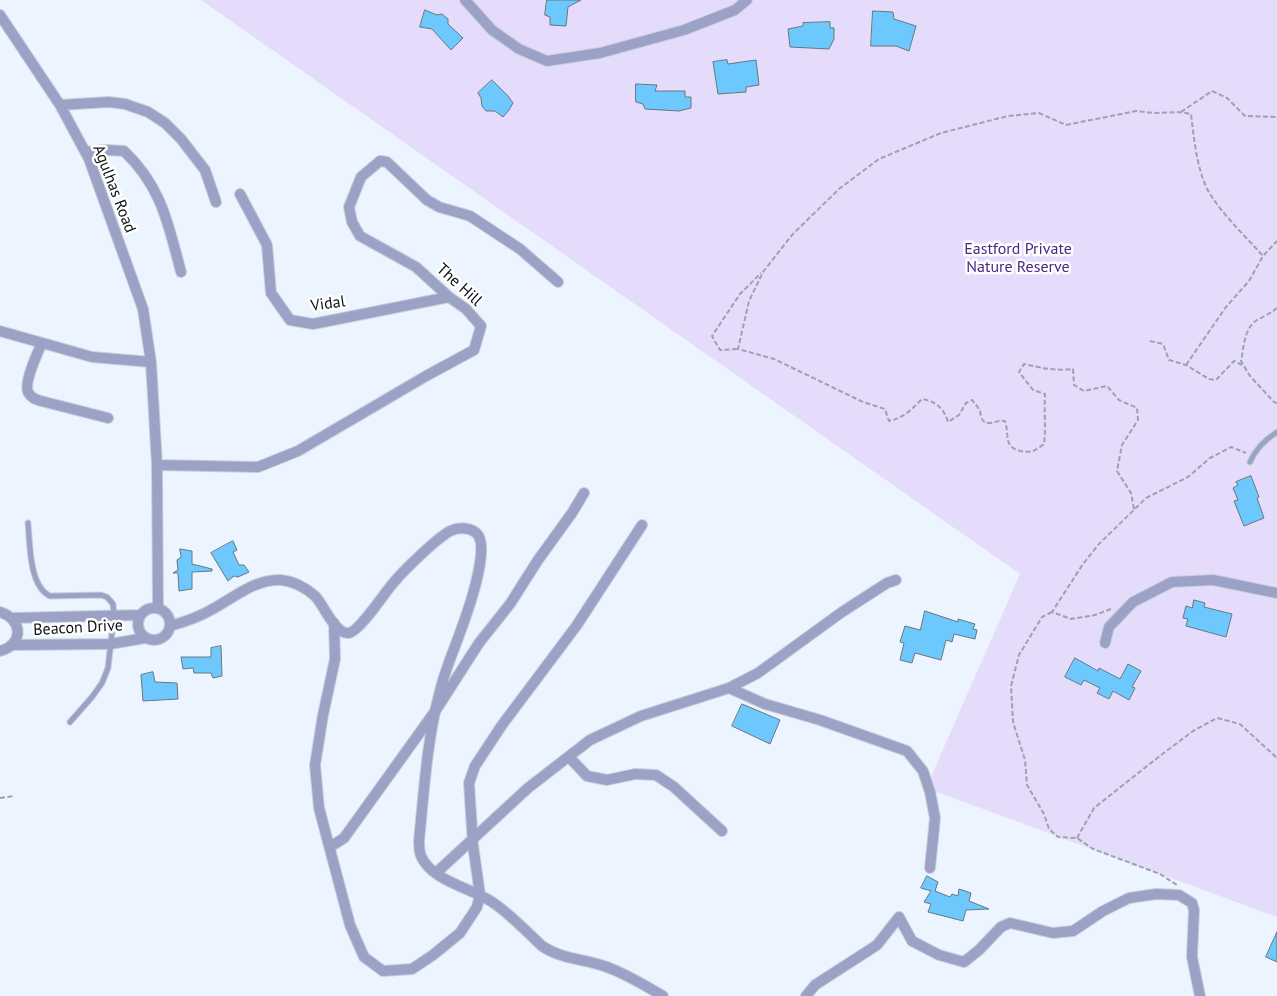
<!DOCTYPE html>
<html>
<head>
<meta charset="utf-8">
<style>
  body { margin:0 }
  canvas { display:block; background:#ebf4ff }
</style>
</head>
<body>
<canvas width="1277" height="996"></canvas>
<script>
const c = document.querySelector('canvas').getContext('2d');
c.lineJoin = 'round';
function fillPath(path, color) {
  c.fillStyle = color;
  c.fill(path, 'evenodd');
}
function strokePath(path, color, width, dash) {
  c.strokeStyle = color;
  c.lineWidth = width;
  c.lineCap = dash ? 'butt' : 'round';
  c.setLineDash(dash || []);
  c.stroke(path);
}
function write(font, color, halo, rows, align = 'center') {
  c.font = font + ' "PT Sans",sans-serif';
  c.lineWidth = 5;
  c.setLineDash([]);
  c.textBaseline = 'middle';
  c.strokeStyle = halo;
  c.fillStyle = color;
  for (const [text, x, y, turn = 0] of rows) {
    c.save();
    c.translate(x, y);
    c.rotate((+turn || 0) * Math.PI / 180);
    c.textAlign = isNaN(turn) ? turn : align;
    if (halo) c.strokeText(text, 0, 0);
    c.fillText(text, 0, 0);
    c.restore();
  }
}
fillPath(new Path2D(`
  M 201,0 L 1277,0 L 1277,917 L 926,788 L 1020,574 Z`), '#e4dcfa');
const building = new Path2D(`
  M 547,0 L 581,0 L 568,7 L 566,26 L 550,25 L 550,17 L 545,15 Z
  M 425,10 L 437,15 L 442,14 L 448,19 L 448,24 L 463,38 L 451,50 L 432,29 L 420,27 Z
  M 873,11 L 893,12 L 894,19 L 916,26 L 909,51 L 896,46 L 871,46 Z
  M 830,22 L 830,28 L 834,28 L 834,39 L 829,49 L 790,47 L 788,29 L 803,26 L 803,23 Z
  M 727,60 L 728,64 L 756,60 L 759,85 L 746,87 L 746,92 L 718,94 L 713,62 Z
  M 492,80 L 508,96 L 513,103 L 509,110 L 503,117 L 495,111 L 486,111 L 482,106 L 481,98 L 478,93 Z
  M 636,84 L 657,85 L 655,91 L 685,91 L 685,97 L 691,97 L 691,108 L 679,111 L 645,109 L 643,104 L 636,102 Z
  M 1251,476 L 1259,497 L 1257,498 L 1264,518 L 1244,526 L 1234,501 L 1238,500 L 1233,488 L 1238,485 L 1236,482 Z
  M 233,541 L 237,550 L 233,552 L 239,565 L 244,565 L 249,572 L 238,577 L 234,576 L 228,581 L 211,553 Z
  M 180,549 L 192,551 L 192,564 L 212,569 L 212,571 L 192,572 L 192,589 L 179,591 L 178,573 L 173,573 L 178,570 L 177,560 L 181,557 Z
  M 1194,600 L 1205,603 L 1204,607 L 1232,614 L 1226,637 L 1186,626 L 1188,619 L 1183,618 L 1186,606 L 1192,608 Z
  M 925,611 L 958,622 L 958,619 L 975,624 L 973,629 L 977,630 L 975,639 L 954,634 L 952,642 L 946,640 L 941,660 L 915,653 L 912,663 L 900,660 L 904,643 L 900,642 L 905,626 L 920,630 Z
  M 221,646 L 222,676 L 213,678 L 211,673 L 194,673 L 193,668 L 183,669 L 181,657 L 211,657 L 211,648 Z
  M 1075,658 L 1098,671 L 1099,668 L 1120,679 L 1128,664 L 1141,671 L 1132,687 L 1135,688 L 1129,700 L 1113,691 L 1109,699 L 1097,693 L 1100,688 L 1084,680 L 1081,685 L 1065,677 Z
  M 153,672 L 155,682 L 177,683 L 178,699 L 143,701 L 141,675 Z
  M 742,704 L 780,720 L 770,744 L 732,726 Z
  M 927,876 L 938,882 L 935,891 L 950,897 L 952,894 L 958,896 L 959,889 L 971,893 L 969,901 L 989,909 L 966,910 L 963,921 L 928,912 L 931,904 L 924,902 L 931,891 L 921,888 Z
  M 1277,932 L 1277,962 L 1266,957 Z`);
fillPath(building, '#6dc9fd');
strokePath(building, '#6b767d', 1);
const lane = new Path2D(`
  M 1250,462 C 1255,450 1266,439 1277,432
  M 28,523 C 30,544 29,586 50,596 L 101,595 L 107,597 L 113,604 L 114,615 L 108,668 L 102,683 L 92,697 L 70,722`);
const street = new Path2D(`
  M 465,0 L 492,30 L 519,49 L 547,61 L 600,53 L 684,30 L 735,10 L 747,0
  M 0,15 L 60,105 L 89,159 L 143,309 L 151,362 L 157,465 L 158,608
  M 60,105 L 109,102 L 125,104 L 148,112 L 165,123 L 181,139 L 205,170 L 216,202
  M 86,152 L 107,150 L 124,151 C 162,187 168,224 181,272
  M 240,194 L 267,245 L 271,293 L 290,320 L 313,324 L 449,297
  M 0,331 L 92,357 L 151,362
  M 42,343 C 37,354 24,382 28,392 C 31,398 35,399 41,401 L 108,418
  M 157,465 L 258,467 L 298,451 L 426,376 L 474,350 L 481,326 L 466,309 L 449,297 L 416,267 L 360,236 L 352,222 L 349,207 L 361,177 L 380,161 L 387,162 L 427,200 L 439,207 L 470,216 L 520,249 L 558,282
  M138 624a16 16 0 1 1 32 0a16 16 0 1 1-32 0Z
  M 0,612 C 23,619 24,645 0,651
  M 12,618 L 140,615
  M 334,623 L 335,659 L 323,715 L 315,765 L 319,808 L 350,925 L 364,957 L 383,971 L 412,969 L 433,955 L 460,933 L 477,907 L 480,895 L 473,845 L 469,783 L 475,766 L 502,725 L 577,625 L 642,525
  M 170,626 C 184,622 197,618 209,611 C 233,599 253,579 281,580 C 293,581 306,588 315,596 C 324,605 335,635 349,633 C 360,631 385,592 394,582 C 405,569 436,539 450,531 C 459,527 472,527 478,535 C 489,551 468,611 461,630 C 454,650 445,670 440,691 C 427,739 424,791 419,841 C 419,846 419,851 421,856 C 432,882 474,888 495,904 C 512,916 527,932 542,946 C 561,959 583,959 604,966 C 625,973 644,985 663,996
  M 1105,643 L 1109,627 L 1133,602 L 1172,582 L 1213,580 L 1277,593
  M 13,645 L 110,644 L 145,638
  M 729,688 L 765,704 L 820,720 L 907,751 L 923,771 L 930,792 L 935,818 L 930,868
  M 569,757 L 587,776 L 607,780 L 635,774 L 656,775 L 674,787 L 722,831
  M 330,847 L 344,838 L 362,813 L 436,710 L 479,643 L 510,604 L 538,560 L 572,513 L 584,493
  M 436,873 L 528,788 L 590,740 L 641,716 L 729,688 L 758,673 L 842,612 L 887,583 L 896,580
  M 806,996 L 815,985 L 877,945 L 899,917 L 912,941 L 939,955 L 964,962 L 979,950 L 1001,927 L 1010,923 L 1053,933 L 1073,931 L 1103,911 L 1129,898 L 1156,894 L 1179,895 L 1192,903 L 1194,910 L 1192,957 L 1200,996`);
strokePath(lane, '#c8d0da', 7);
strokePath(street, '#c8d0da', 12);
strokePath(new Path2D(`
  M 1181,112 L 1212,91 L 1227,98 L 1245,116 L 1277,117
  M 1277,308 C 1270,314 1264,316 1257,320 C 1244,328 1244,347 1241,361 L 1250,376 L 1274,402 L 1277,403
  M 1150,341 L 1163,344 L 1169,360 L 1186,365 L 1209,379 L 1216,380 L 1234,361 L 1242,365
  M 737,349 L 720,350 L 712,336 L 740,294 L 761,273
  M 1186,365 L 1226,307 L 1249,281 L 1263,256 L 1277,241
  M 1134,509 L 1131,493 L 1117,471 L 1122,445 L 1138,420 L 1137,408 L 1119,400 L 1107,386 L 1084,391 L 1074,385 L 1073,369 C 1056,371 1041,368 1024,364 L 1019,372 L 1033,390 L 1045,394 C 1044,411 1046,427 1044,444 C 1041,446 1036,450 1033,451 C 1027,453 1014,451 1010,445 C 1006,439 1008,429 1005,421 C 996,420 995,423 989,423 C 981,423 981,416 980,411 C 978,407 975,404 972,400 L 966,403 L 959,415 L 948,422 C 944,408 935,401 922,399 C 912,409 904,418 889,421 L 885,409 L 863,402 L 774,359 L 738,349 L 749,301 L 763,272 L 792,235 L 839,189 L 879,159 L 941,133 L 1008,116 L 1039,113 L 1066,125 L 1136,111 L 1155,113 L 1181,112 L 1191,114 C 1194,138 1197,173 1210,194 C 1224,216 1245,236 1263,256
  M 1111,609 L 1095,615 L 1071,619 L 1052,612 L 1083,564 L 1099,544 L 1146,498 L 1188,477 L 1210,458 L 1231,447 L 1246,453
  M 1052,612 L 1042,617 L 1019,655 L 1011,686 L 1013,722 L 1025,760 L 1027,785 L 1044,814 L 1049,829 L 1058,837 L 1077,838 L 1093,849 L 1160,874 L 1177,885
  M 0,798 L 15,796
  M 1077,838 L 1094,808 L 1161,755 L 1193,731 L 1217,718 L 1240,724 L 1277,758`), '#9ca3ab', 2, [5, 2.5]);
strokePath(lane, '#9ba2c5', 5);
strokePath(street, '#9ba2c5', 10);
write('16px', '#0f1215', '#fff', [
  ["Agulhas Road",114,189,69],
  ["The Hill",459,285,42],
  ["Vidal",328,304,-8],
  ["Beacon Drive",78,628,-3]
]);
write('16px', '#4c2682', '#fff', [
  ["Eastford Private",1018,249],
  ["Nature Reserve",1018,267]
]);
</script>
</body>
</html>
